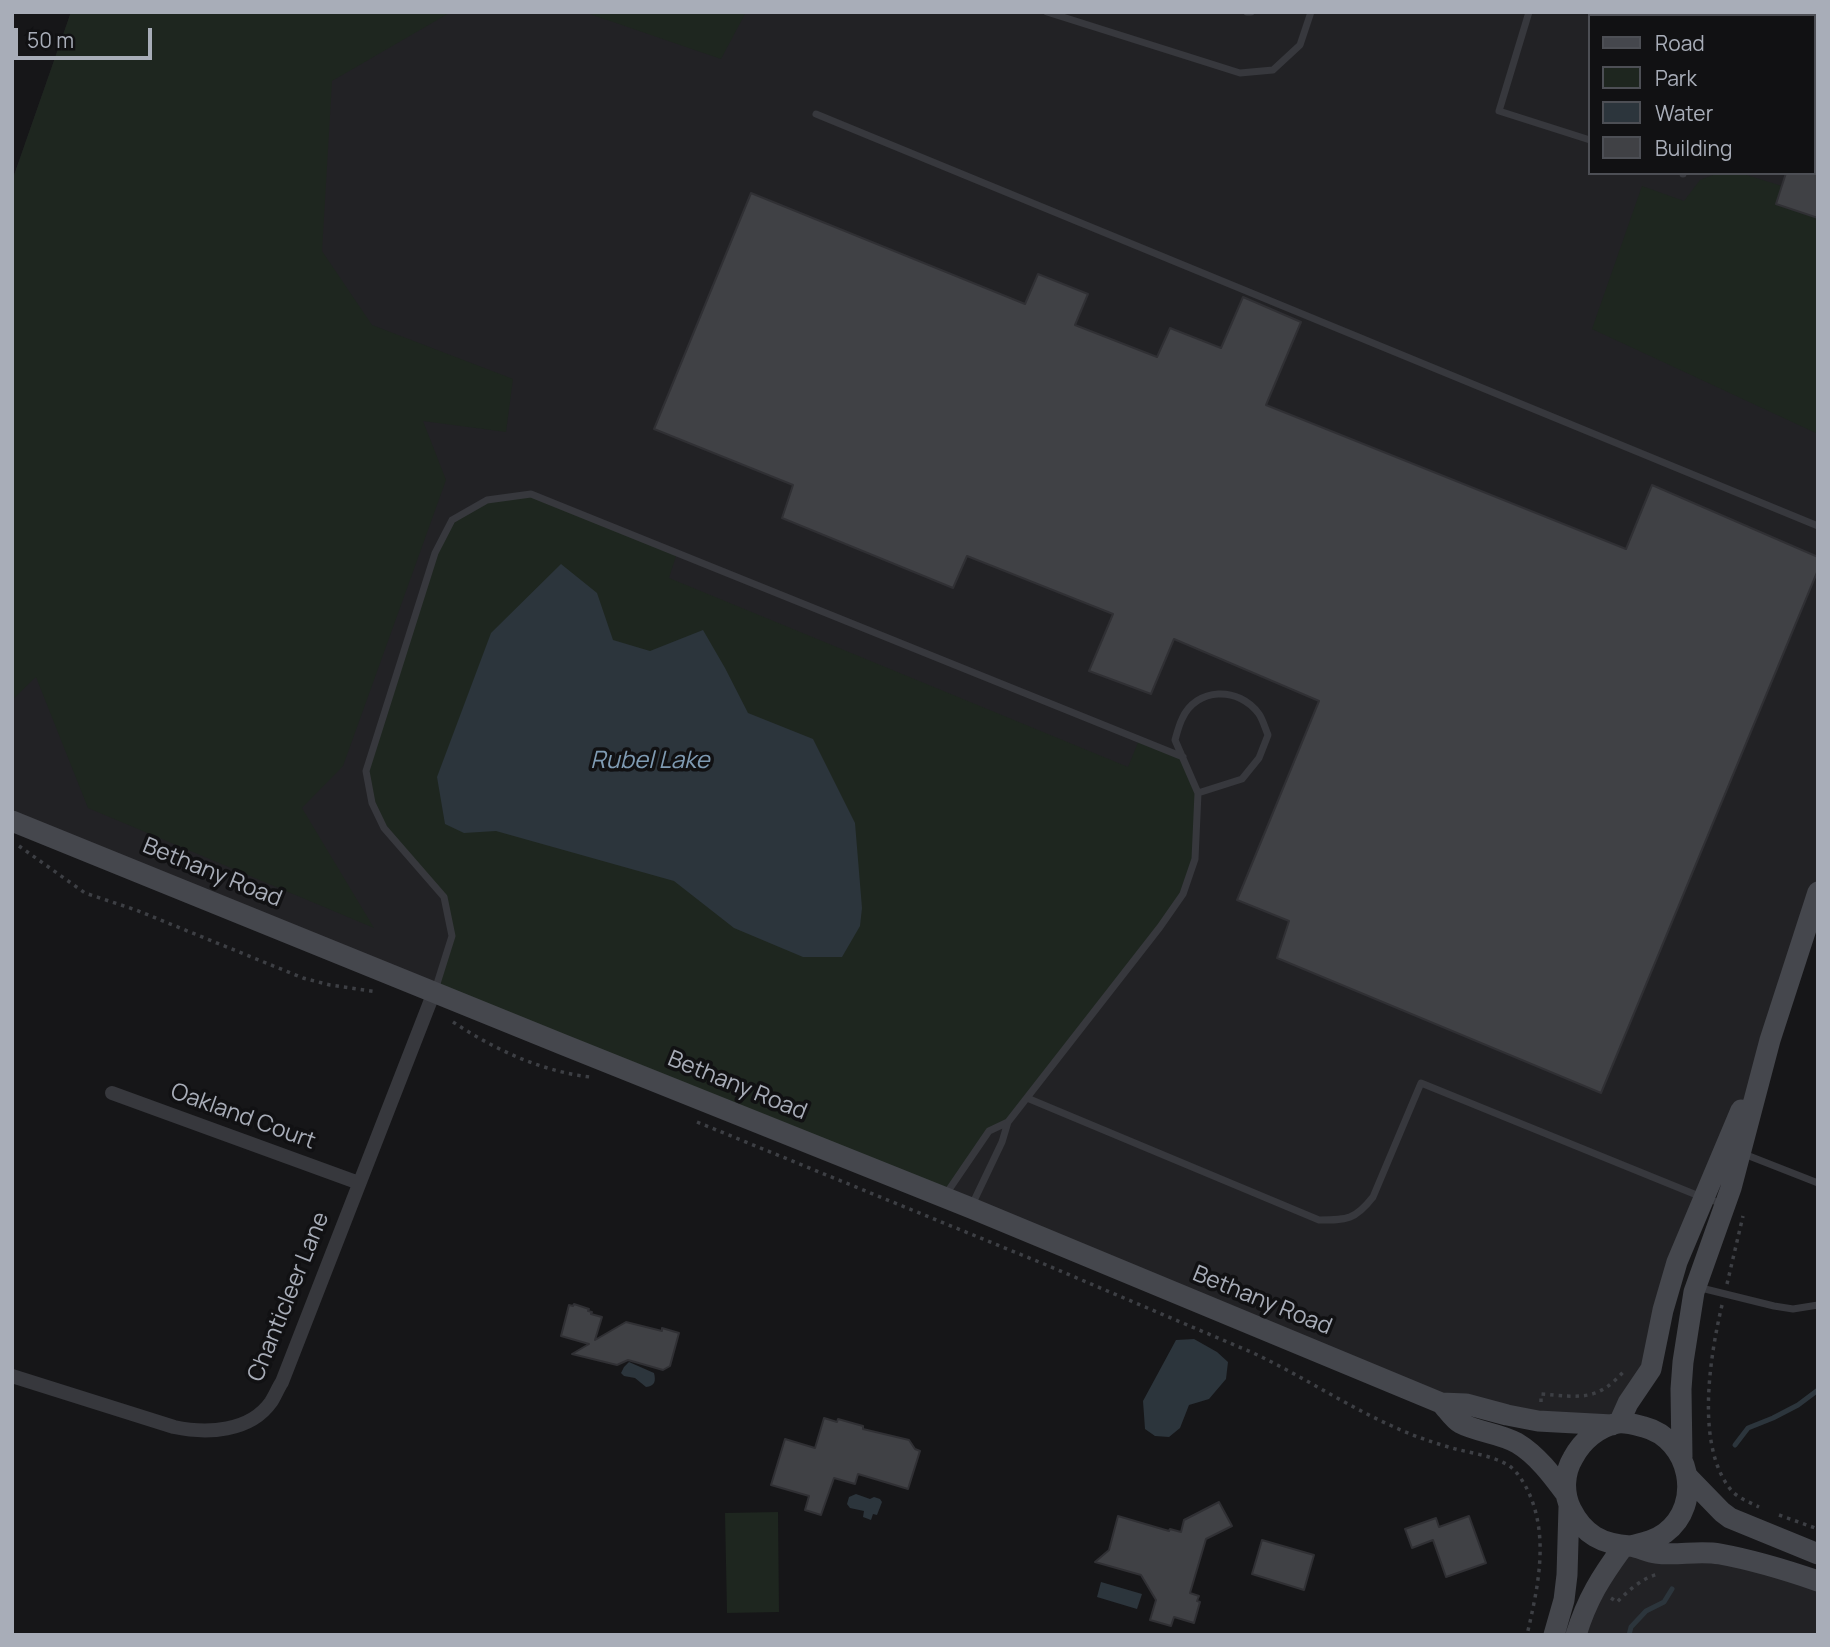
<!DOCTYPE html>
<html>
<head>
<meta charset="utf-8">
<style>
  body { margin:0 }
  #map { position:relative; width:1830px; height:1647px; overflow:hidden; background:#161618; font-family:Manrope,sans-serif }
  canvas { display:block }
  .frame { position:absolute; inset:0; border:14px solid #a8adb8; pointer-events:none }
  .legend { position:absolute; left:1588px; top:14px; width:228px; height:161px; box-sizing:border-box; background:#111113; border:2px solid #4d4f55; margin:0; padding:9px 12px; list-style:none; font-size:21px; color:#a8adb8 }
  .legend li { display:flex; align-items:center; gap:14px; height:35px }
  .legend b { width:35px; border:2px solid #4d4f55 }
  .scale { position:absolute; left:14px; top:28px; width:138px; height:32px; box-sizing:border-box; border:4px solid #a8adb8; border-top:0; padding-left:9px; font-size:21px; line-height:24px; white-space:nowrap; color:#a8adb8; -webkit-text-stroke:5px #111113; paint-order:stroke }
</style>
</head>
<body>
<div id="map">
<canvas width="1830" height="1647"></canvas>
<div class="frame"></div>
<ul class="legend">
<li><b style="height:9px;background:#45474d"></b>Road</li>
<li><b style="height:19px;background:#1e261f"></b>Park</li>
<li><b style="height:19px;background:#2c353c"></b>Water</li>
<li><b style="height:19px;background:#404145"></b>Building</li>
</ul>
<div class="scale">50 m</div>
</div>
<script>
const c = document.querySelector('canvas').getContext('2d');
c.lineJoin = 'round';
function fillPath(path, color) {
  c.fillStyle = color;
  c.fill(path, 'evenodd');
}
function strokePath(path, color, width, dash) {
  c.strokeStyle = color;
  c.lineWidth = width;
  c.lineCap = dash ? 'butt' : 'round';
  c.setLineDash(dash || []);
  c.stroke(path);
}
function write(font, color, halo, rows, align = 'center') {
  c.font = font + ' Manrope,sans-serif';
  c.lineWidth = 7;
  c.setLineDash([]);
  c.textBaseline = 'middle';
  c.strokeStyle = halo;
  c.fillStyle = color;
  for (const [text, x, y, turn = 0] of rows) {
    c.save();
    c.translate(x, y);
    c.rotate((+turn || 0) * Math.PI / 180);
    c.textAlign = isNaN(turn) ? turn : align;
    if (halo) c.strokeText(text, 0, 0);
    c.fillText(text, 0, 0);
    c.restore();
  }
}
fillPath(new Path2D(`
  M 71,12 L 1818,12 L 1818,891 L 1770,1040 L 1677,1262 L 1654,1360 L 1612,1425 L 1466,1404 L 12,820 L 12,181 ZM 1590,16 L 1814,16 L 1814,173 L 1590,173 Z
  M 1631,1546 L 1818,1581 L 1818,1635 L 1579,1635 Z`), '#222225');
fillPath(new Path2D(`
  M 71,12 L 451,12 L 332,81 L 322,251 L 372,325 L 513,379 L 506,432 L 423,421 L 446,480 L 343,766 L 302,808 L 374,928 L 88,808 L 36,677 L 12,700 L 12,181 Z
  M 584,12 L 746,12 L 721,59 Z
  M 1718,173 L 1740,173 L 1782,186 L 1777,204 L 1818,218 L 1818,434 L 1592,329 L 1642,186 L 1684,201 L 1700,180 Z
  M 531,494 L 677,553 L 669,578 L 1128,767 L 1139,740 L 1183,757 L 1198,793 L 1195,859 L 1183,894 L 1008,1122 L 989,1131 L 943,1197 L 434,992 L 452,936 L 444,897 L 384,828 L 372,803 L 366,771 L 435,553 L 452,520 L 487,500 Z
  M 778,1512 L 779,1612 L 727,1613 L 725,1513 Z`), '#1e261f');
fillPath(new Path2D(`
  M 561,564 L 597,593 L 613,640 L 650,651 L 703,630 L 725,668 L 748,713 L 813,739 L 855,823 L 862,908 L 860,926 L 842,957 L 803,957 L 734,928 L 674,881 L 496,831 L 464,833 L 445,824 L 437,777 L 491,633 Z
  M 1194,1339 L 1217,1352 L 1228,1362 L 1226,1379 L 1209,1399 L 1189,1405 L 1180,1428 L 1169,1437 L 1155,1436 L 1145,1429 L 1143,1401 L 1176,1340 Z
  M 629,1362 L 654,1373 C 656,1381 655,1386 646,1387 L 635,1378 L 624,1376 L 621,1373 L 624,1367 Z
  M 856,1494 L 870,1499 L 874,1497 L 880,1499 L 882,1502 L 877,1515 L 873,1514 L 871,1520 L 863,1517 L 864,1511 L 850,1508 L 847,1504 L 849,1497 Z
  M 1101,1582 L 1142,1594 L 1137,1609 L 1097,1597 Z`), '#2c353c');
strokePath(new Path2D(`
  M 1735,1445 L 1748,1428 L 1773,1418 L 1798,1405 L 1818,1390
  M 1629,1635 L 1631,1627 L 1646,1611 L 1664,1602 L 1672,1589`), '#2c353c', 5);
const building = new Path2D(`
  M 1786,173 L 1818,173 L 1818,218 L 1776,204 Z
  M 751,193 L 1025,304 L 1038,274 L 1088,294 L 1075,325 L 1157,357 L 1170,328 L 1221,348 L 1243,297 L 1301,322 L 1266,405 L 1626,549 L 1652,485 L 1818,557 L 1818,570 L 1601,1093 L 1277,958 L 1289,921 L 1237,900 L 1319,701 L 1174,639 L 1151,694 L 1089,671 L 1113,614 L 967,556 L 953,588 L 782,518 L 793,485 L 654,429 Z
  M 574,1304 L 589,1309 L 588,1311 L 592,1312 L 591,1314 L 602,1317 L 595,1340 L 626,1322 L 662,1331 L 662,1328 L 679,1333 L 670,1366 L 663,1370 L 628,1360 L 617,1365 L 572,1354 L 589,1344 L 561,1336 L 569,1305 L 573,1306 Z
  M 824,1418 L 837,1422 L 838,1419 L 863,1426 L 863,1429 L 909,1440 L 915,1449 L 920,1451 L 908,1489 L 858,1474 L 855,1484 L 834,1478 L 821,1515 L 805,1510 L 809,1496 L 771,1485 L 785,1439 L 815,1448 Z
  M 1219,1502 L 1232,1526 L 1206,1539 L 1190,1593 L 1199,1596 L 1197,1601 L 1200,1602 L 1194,1623 L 1174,1617 L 1171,1626 L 1150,1620 L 1156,1600 L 1141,1575 L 1095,1562 L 1109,1550 L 1118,1516 L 1169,1531 L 1170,1529 L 1181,1532 L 1184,1520 Z
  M 1469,1516 L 1486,1563 L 1446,1577 L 1433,1540 L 1412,1548 L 1405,1529 L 1436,1518 L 1439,1527 Z
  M 1262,1540 L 1314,1555 L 1304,1590 L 1252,1574 Z`);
fillPath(building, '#404145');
strokePath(building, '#303034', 2);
strokePath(new Path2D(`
  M 19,846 L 85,893 L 136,910 L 303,978 L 330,985 L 377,992
  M 453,1022 C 494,1049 540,1071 590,1077
  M 697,1122 L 1044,1264 L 1251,1352 C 1299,1374 1343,1404 1392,1426 C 1411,1435 1431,1442 1452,1448 C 1470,1453 1491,1455 1508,1465 C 1516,1470 1523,1481 1527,1489 C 1550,1535 1538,1587 1527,1635
  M 1727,1284 L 1743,1216
  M 1722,1305 C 1710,1356 1695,1446 1731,1490 C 1738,1498 1749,1502 1759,1507
  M 1541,1402 L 1541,1394 C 1581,1397 1597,1402 1625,1370
  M 1779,1515 L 1818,1529
  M 1611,1598 L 1617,1602 C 1628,1591 1643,1577 1659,1574`), '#3d3f44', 3.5, [3.5, 5]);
strokePath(new Path2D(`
  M 1047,12 L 1240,73 L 1273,70 L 1300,45 L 1311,12
  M 1247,12 L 1251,12
  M 1529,12 L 1499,111 L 1590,140
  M 1631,16 L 1632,12
  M 1738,16 L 1739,12
  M 816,114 L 1818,526
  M 1683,174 L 1683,173
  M 435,990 L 452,936 L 444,897 L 384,828 L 372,803 L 366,771 L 435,553 L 452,520 L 487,500 L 531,494 L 1183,757
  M 1027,1098 L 1319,1220 C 1347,1220 1355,1220 1373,1197 L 1421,1083 L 1704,1198 L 1724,1204
  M 1744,1154 L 1818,1183
  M 946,1194 L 989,1131 L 1008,1122
  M 971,1207 L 1002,1142 L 1008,1122 L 1160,927 L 1183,894 L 1195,859 L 1198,793 L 1242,779 L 1259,758 L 1268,735 C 1265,728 1263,720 1259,714 C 1239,686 1196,687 1182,719 C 1179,725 1177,733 1175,740 L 1198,793
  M 1697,1287 L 1774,1306 L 1793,1309 L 1818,1305`), '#37383d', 7);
strokePath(new Path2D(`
  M 112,1093 L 359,1183
  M 12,1376 L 174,1427 C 207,1434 250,1432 271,1402 C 275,1396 278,1388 282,1382 L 434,992`), '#37383d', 14);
strokePath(new Path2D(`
  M 12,821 L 564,1045 L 971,1208 L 1441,1403 L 1466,1404 L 1507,1415 L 1538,1421 L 1612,1425
  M 1441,1403 C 1447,1409 1453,1419 1460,1423 C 1477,1432 1499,1433 1517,1443 C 1537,1455 1552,1475 1566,1494
  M 1619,1423 L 1628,1403 L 1651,1369 L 1663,1310 L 1677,1262 L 1741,1110
  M 1682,1457 L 1681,1389 L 1683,1362 L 1694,1292 L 1731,1188 L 1770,1040 L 1818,892
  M 1688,1477 L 1722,1512 L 1730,1518 L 1818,1554
  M 1631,1546 C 1643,1543 1654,1541 1665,1533 C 1704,1504 1690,1439 1644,1427 C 1636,1425 1626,1422 1618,1423 C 1598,1427 1582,1441 1573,1458 C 1564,1473 1563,1493 1571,1509 C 1584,1535 1602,1544 1630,1546 C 1639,1547 1647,1552 1656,1553 C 1677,1556 1699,1550 1720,1554 C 1753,1560 1786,1570 1818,1581
  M 1554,1635 L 1564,1600 L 1567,1575 L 1569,1507
  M 1576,1635 C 1587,1599 1601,1577 1623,1547`), '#45474d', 21);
write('23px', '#a8adb8', '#111113', [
  ["Bethany Road",212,873,22],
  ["Bethany Road",737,1086,22],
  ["Oakland Court",243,1117,20],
  ["Chanticleer Lane",289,1297,-68],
  ["Bethany Road",1262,1301,22]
]);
write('italic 24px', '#7f9bb3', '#111113', [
  ["Rubel Lake",650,761]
]);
</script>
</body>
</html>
